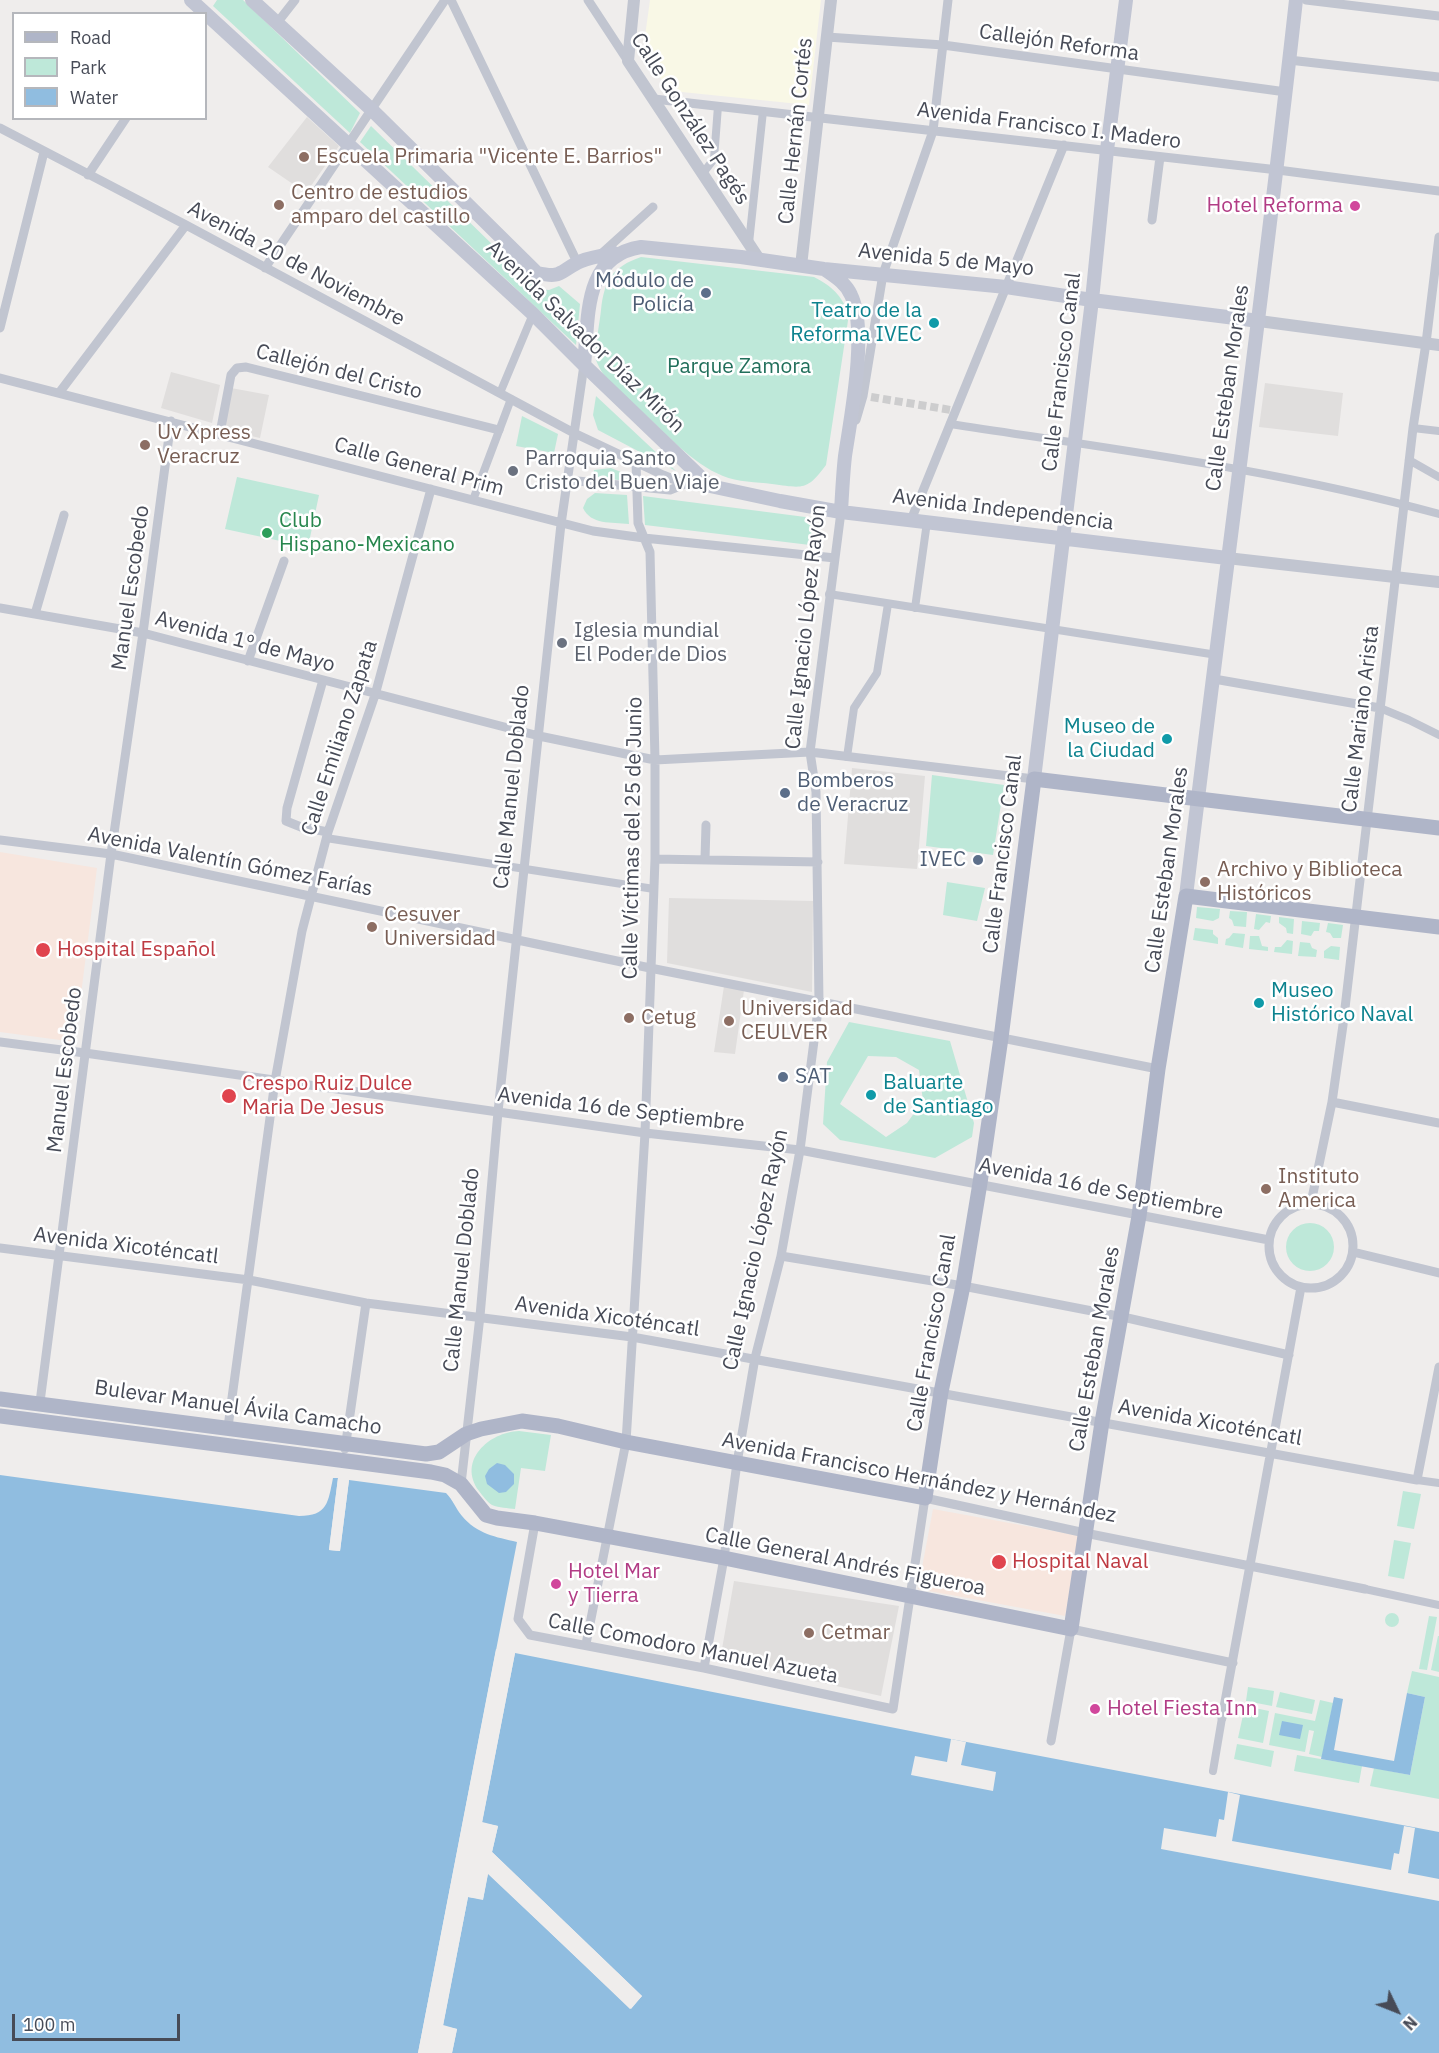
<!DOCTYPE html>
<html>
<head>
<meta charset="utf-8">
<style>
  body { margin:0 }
  #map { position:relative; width:1439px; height:2053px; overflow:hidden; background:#efedec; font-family:"IBM Plex Sans",sans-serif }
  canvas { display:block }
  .legend { position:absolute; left:12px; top:12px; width:195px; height:108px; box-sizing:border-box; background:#fff; border:2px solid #b5b7bc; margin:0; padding:8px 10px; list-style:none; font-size:18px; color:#474b57 }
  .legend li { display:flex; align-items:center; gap:12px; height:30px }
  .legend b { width:30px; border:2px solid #b5b7bc }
  .north { position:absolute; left:1367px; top:1981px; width:60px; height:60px; -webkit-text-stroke:4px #fff; paint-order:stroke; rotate:133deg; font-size:16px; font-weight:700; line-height:24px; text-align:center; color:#474b57 }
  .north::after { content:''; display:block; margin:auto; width:21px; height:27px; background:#474b57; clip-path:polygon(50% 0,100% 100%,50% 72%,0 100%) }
  .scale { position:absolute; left:12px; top:2014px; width:168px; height:27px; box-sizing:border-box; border:3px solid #474b57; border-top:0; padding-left:8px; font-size:18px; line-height:21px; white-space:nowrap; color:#474b57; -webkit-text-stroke:4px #fff; paint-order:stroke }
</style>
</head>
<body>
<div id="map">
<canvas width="1439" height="2053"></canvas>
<ul class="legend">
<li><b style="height:8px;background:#afb5c8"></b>Road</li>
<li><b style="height:16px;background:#bee8d9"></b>Park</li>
<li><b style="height:16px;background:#90bde0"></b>Water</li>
</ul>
<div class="north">N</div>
<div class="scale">100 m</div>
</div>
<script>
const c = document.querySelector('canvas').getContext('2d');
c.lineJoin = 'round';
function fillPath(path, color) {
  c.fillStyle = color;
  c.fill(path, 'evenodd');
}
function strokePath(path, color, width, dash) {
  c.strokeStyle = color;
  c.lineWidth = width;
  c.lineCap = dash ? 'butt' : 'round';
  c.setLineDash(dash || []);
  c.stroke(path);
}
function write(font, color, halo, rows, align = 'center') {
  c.font = font + ' "IBM Plex Sans",sans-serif';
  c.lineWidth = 5;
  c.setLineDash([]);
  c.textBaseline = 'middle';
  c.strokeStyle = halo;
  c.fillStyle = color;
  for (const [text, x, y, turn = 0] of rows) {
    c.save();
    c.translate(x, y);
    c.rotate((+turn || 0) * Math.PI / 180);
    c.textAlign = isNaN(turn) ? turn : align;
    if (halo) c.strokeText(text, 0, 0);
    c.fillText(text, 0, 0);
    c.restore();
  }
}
fillPath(new Path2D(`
  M 650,0 L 821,0 L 809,105 L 672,91 L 642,58 Z`), '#f9f8e6');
fillPath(new Path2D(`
  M 307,117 L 339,146 L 306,193 L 268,167 Z
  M 171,372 L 220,385 L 212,423 L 161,408 Z
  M 1265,383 L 1343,393 L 1338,436 L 1259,427 Z
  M 231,388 L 269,395 L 260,438 L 224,430 Z
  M 852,768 L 925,776 L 917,869 L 844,864 Z
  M 669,898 L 813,901 L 812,992 L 667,963 Z
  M 724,986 L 744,990 L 735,1054 L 714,1052 Z
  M 734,1581 L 899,1606 L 881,1696 L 720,1660 Z`), '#e0dedd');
fillPath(new Path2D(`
  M 0,852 L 97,868 L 75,1042 L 0,1032 Z
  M 933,1509 L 1081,1536 L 1065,1616 L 918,1589 Z`), '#f7e6de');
fillPath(new Path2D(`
  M 217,0 L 243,0 L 360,113 L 350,133 L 213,6 Z
  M 371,126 L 538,289 L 549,290 L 559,286 L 580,304 L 576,345 L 360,142 Z
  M 641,257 L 814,277 C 832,286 841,295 849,314 L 826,465 C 807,491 803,488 772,484 C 757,482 737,482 723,476 C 691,463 666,433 641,411 C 626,396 603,381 596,360 C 594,352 600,321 601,310 C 604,281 612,267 641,257 Z
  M 596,396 L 676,471 L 598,430 L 593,415 Z
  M 522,416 L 558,434 L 554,453 L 516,446 Z
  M 611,468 L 626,474 L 627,481 L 593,477 L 594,470 Z
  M 237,477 L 319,495 L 308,547 L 225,529 Z
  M 595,493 L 627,495 L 629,524 C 611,522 591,525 583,508 L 587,499 Z
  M 643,496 L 813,518 L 810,545 L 645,525 Z
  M 932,775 L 1004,785 L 993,855 L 926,846 Z
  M 947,882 L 985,888 L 977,921 L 943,915 Z
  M 1197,907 L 1220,909 L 1219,918 L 1213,921 L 1196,918 Z
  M 1230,911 L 1247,912 L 1246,927 L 1234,926 L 1232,920 L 1229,918 Z
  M 1256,914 L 1271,916 L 1270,923 L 1266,922 L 1259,930 L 1254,929 Z
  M 1279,917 L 1294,919 L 1293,934 L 1287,933 L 1286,928 L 1279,923 Z
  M 1302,921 L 1320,923 L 1319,931 L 1314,931 L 1311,936 L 1301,934 Z
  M 1328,923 L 1343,925 L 1341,938 L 1333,938 L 1330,933 L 1326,932 Z
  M 1195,928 L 1213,930 L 1213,934 L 1218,938 L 1218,944 L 1193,940 Z
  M 1233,933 L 1245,934 L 1243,948 L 1225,945 L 1226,939 L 1229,938 Z
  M 1250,936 L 1259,936 L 1262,946 L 1268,947 L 1268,951 L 1249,949 Z
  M 1287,940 L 1293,941 L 1292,954 L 1274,952 L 1275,947 L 1281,947 Z
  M 1300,942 L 1310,943 L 1312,948 L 1317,950 L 1316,957 L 1298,956 Z
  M 1331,946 L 1340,947 L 1339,960 L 1324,958 L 1324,951 Z
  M 849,1022 L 950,1041 L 974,1123 L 972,1137 L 935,1158 L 840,1140 L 823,1124 L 827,1062 ZM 868,1056 L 896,1057 L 919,1070 L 923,1101 L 907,1123 L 886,1137 L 840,1104 Z
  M1286 1247a24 24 0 1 1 48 0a24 24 0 1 1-48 0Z
  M 519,1431 L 551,1435 L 545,1471 L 521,1468 L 515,1509 C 508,1508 499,1508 492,1505 C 487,1502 483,1496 479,1491 C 457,1461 489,1432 519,1431 Z
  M 1403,1491 L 1421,1494 L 1414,1529 L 1397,1526 Z
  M 1394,1540 L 1411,1543 L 1404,1579 L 1388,1576 Z
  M1385 1620a7 7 0 1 1 14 0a7 7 0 1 1-14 0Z
  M 1429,1616 L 1437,1617 L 1427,1670 L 1419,1669 Z
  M 1438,1636 L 1439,1636 L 1439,1672 L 1431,1670 Z
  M 1412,1671 L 1439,1677 L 1439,1799 L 1370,1786 L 1374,1768 L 1410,1775 L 1425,1697 L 1407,1693 Z
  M 1248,1687 L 1274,1691 L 1272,1706 L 1246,1701 Z
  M 1280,1692 L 1315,1700 L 1312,1714 L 1276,1707 Z
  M 1320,1700 L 1333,1703 L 1322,1757 L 1309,1754 L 1314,1731 L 1309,1730 L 1305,1752 L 1269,1745 L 1275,1713 L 1315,1721 Z
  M 1245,1706 L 1269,1711 L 1263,1743 L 1238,1738 Z
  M 1237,1744 L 1274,1751 L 1271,1767 L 1234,1759 Z
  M 1297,1755 L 1362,1766 L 1359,1783 L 1294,1771 Z`), '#bee8d9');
fillPath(new Path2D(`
  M 497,1463 L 505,1465 L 514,1474 L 514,1484 L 506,1492 L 499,1493 L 487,1484 L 485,1476 L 489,1469 Z
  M 0,1475 L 299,1516 C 328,1516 328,1502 333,1478 L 338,1478 L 329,1550 L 340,1551 L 349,1480 L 446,1493 C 453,1500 456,1509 462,1516 C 477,1534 496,1537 517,1542 L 418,2053 L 0,2053 Z
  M 515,1653 L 951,1739 L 1439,1832 L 1439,2053 L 452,2053 L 457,2029 L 443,2026 L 468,1897 L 483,1899 L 488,1873 L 630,2009 L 642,1996 L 492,1852 L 498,1826 L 482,1823 Z
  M 1407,1693 L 1425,1697 L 1410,1775 L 1321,1759 L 1334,1697 L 1343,1699 L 1334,1750 L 1394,1761 Z
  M 1282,1721 L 1303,1725 L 1300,1739 L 1279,1735 Z`), '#90bde0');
fillPath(new Path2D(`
  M 338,1478 L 341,1479 L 332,1547 L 337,1548 L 346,1479 L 349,1480 L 340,1551 L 329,1550 Z
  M 496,1649 L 499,1650 L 421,2053 L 418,2053 Z
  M 512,1652 L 515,1653 L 482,1822 L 498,1826 L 492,1852 L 642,1996 L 631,2009 L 488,1874 L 483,1900 L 468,1897 L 443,2025 L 457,2029 L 452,2053 L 449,2053 L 453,2031 L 441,2028 L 440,2025 L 465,1896 L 468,1894 L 480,1896 L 487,1870 L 490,1871 L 630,2005 L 638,1996 L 490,1854 L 494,1828 L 481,1826 L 479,1823 Z
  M 951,1739 L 966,1742 L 961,1765 L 996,1772 L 993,1791 L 911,1775 L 915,1756 L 947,1762 Z
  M 1228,1792 L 1240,1795 L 1232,1841 L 1391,1870 L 1394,1853 L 1399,1854 L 1404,1826 L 1415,1828 L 1408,1873 L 1439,1879 L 1439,1901 L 1161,1849 L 1164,1828 L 1216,1837 L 1219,1819 L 1224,1820 Z`), '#efedec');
strokePath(new Path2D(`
  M 871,397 L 951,410`), '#cdcdce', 8, [8, 4]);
strokePath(new Path2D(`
  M 703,173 L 714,159 L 718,106
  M 749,243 L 763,111
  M 500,393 L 533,314
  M 950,424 C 1113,449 1280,470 1439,514
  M 1413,428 L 1439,431
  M 1409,460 L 1439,477
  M 473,500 L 511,399
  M 829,594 L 1217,655
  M 915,608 L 927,522
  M 1380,708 L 1409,720 L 1439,735
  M 847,757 L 854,708 L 877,673 L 888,604
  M 326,838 L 654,889
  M 1417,1480 L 1439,1483
  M 1365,1589 L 1439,1605
  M 1213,1771 L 1222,1718`), '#c1c5d0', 8);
strokePath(new Path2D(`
  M 451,0 L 577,262
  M 588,0 L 628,61
  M 1306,0 L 1439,16
  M 277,23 L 295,0
  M 827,37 L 943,45 L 1286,92
  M 1289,60 L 1439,77
  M 654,99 L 1278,170 L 1439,191
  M 0,128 L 186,225 L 574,433 L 663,475 L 685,484 L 710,486
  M 88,175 L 126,118
  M 1152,220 L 1160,157
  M 601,254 L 653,207
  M 265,268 L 445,0
  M 0,328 L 44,152
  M 0,378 L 593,531 L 644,538 L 835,558
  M 59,393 L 186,225
  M 856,420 L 863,396 L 883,274 L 933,131 L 948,0
  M 220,433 L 231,375 L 237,368 L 246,367 L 499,430
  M 567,480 L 670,490 L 685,484
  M 911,520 L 1064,145
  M 0,608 L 143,633 L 539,736 L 655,760 L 810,752 L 1034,779
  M 35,614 L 64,515
  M 248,661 L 284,561
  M 1214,679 L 1380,708
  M 323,680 L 287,808 L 286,821 L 301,827 L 328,832
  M 0,840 L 111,854 L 650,968 L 1158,1069
  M 655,859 L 818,862
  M 705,859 L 706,825
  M 0,1042 L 85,1053 L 645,1133 L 800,1150 L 1269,1240
  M 1332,1102 L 1439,1123
  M 1311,1203 L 1332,1102 L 1343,1025 L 1413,428 L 1426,343 L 1439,237
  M1269 1246a42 42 0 1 1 84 0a42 42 0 1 1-84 0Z
  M 0,1248 L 249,1280 L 366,1303 L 632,1337 L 1417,1480 L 1439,1367
  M 1353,1252 L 1439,1273
  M 781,1256 L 963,1286 L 1123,1317 L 1289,1355
  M 40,1402 L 111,854 L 143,633 L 171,421
  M 228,1427 L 275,1081 L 302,931 L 328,832 L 375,695 L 431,489
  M 345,1449 L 366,1303
  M 461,1484 L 480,1316 L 498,1112 L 561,524 L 584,365
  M 535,1523 L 518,1619 L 530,1635 L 704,1668 L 893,1709 L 925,1498 L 1085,1533 L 1365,1589
  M 586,1644 L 626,1442 L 645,1133 L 655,859 L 655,760 L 650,552 L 638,523 L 636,462
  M 704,1668 L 724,1558 L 737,1463 L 755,1358 L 781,1256 L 800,1150 L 819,1002 L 816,792 L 810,752 L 841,512
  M 1222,1718 L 1301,1287
  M 1051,1741 L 1071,1629 L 1233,1663`), '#c1c5d0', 9);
strokePath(new Path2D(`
  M 634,0 L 628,61 L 759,259
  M 801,266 L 831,0
  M 1259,321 L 1439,345
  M 1227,558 L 1439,582`), '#c1c5d0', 12);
strokePath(new Path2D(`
  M 191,0 L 533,314 L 584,365 L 710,486 L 780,501 L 841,512 L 1227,558
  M 252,0 L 372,110 L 537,273 C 561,278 558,273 577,263 C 587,257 603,256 614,253
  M 824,269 C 834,276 846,283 851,295 C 868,330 851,416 845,456 C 843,474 842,493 841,512
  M 584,365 C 589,319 582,256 641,247 L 741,257 L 824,269 L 1006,287 L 1092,300 L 1259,321
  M 1034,779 L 1092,300 L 1107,150 L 1126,0
  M 1186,896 C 1222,597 1263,299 1296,0`), '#c1c5d3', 14);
strokePath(new Path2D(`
  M 0,1399 L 426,1454 L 439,1452 L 466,1434 L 481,1429 L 522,1421 L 558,1426 L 626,1442 L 925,1498 L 941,1392 L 963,1286 L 980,1183 L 1001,1038 L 1034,779 L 1439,828
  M 0,1416 L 431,1472 L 445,1475 L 461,1484 L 486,1515 L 497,1518 L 535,1523 L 724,1558 L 1071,1629 L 1102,1422 L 1139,1216 L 1158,1069 L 1186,896 L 1439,927`), '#afb5c8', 15);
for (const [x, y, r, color] of [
  [304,157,6,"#8d6e63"],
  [279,205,6,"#8d6e63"],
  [1355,206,6,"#d1479c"],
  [706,293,6,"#5c6f8a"],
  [934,323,6,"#0f9aa8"],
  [145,445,6,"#8d6e63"],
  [513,471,6,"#6b7280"],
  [267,533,6,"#2e9e5b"],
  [562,643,6,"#6b7280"],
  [1167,739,6,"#0f9aa8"],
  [785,793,6,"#5c6f8a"],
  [978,860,6,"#5c6f8a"],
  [1205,882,6,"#8d6e63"],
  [372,927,6,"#8d6e63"],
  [43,950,8,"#e0444e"],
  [1259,1003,6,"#0f9aa8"],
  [629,1018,6,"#8d6e63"],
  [729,1021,6,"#8d6e63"],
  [783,1077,6,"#5c6f8a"],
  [871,1095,6,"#0f9aa8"],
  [229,1096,8,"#e0444e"],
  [1266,1189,6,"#8d6e63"],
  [999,1562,8,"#e0444e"],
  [556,1584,6,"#d1479c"],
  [809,1633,6,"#8d6e63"],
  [1095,1709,6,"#d1479c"]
]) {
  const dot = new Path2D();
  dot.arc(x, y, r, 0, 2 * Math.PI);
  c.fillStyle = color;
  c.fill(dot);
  strokePath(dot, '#fff', 2);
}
write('21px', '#474b57', '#fff', [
  ["Callejón Reforma",1059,43,8],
  ["Calle González Pagés",690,119,57],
  ["Avenida Francisco I. Madero",1049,126,7],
  ["Calle Hernán Cortés",796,131,-84],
  ["Avenida 5 de Mayo",946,260,6],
  ["Avenida 20 de Noviembre",296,264,28],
  ["Avenida Salvador Díaz Mirón",585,337,44],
  ["Callejón del Cristo",339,372,14],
  ["Calle Francisco Canal",1062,372,-83],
  ["Calle Esteban Morales",1228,388,-82],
  ["Calle General Prim",419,467,15],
  ["Avenida Independencia",1003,510,7],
  ["Manuel Escobedo",131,588,-82],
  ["Calle Ignacio López Rayón",806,627,-84],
  ["Avenida 1º de Mayo",245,642,15],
  ["Calle Mariano Arista",1361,719,-83],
  ["Calle Emiliano Zapata",340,738,-72],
  ["Calle Manuel Doblado",512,787,-84],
  ["Calle Víctimas del 25 de Junio",633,838,-89],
  ["Calle Francisco Canal",1003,854,-83],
  ["Avenida Valentín Gómez Farías",230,862,11],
  ["Calle Esteban Morales",1167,870,-82],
  ["Manuel Escobedo",65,1070,-83],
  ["Avenida 16 de Septiembre",621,1110,7],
  ["Avenida 16 de Septiembre",1101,1189,11],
  ["Avenida Xicoténcatl",126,1246,7],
  ["Calle Ignacio López Rayón",756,1250,-78],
  ["Calle Manuel Doblado",462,1270,-84],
  ["Avenida Xicoténcatl",607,1317,8],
  ["Calle Francisco Canal",932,1333,-80],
  ["Calle Esteban Morales",1095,1349,-80],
  ["Bulevar Manuel Ávila Camacho",238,1408,8],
  ["Avenida Xicoténcatl",1210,1423,10],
  ["Avenida Francisco Hernández y Hernández",919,1478,11],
  ["Calle General Andrés Figueroa",845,1562,11],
  ["Calle Comodoro Manuel Azueta",693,1649,11]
]);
write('21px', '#785e54', '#fff', [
  ["Escuela Primaria \"Vicente E. Barrios\"",316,157],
  ["Centro de estudios",291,193],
  ["amparo del castillo",291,217],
  ["Uv Xpress",157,433],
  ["Veracruz",157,457],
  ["Archivo y Biblioteca",1217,870],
  ["Históricos",1217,894],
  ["Cesuver",384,915],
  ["Universidad",384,939],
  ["Universidad",741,1009],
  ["CEULVER",741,1033],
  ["Cetug",641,1018],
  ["Instituto",1278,1177],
  ["America",1278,1201],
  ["Cetmar",821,1633]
], 'left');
write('21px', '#b23c85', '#fff', [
  ["Hotel Reforma",1343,206,"right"],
  ["Hotel Mar",568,1572],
  ["y Tierra",568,1596],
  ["Hotel Fiesta Inn",1107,1709]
], 'left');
write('21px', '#4e5e75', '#fff', [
  ["Módulo de",694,281],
  ["Policía",694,305],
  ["Bomberos",797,781,"left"],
  ["de Veracruz",797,805,"left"],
  ["IVEC",966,860],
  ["SAT",795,1077,"left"]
], 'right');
write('21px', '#0d838f', '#fff', [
  ["Teatro de la",922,311],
  ["Reforma IVEC",922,335],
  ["Museo de",1155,727],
  ["la Ciudad",1155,751],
  ["Museo",1271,991,"left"],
  ["Histórico Naval",1271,1015,"left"],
  ["Baluarte",883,1083,"left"],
  ["de Santiago",883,1107,"left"]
], 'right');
write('21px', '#216f5b', '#fff', [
  ["Parque Zamora",739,367]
]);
write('21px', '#5b616d', '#fff', [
  ["Parroquia Santo",525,459],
  ["Cristo del Buen Viaje",525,483],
  ["Iglesia mundial",574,631],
  ["El Poder de Dios",574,655]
], 'left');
write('21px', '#27864d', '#fff', [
  ["Club",279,521],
  ["Hispano-Mexicano",279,545]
], 'left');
write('21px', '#be3a42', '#fff', [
  ["Hospital Español",57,950],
  ["Crespo Ruiz Dulce",242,1084],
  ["Maria De Jesus",242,1108],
  ["Hospital Naval",1012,1562]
], 'left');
</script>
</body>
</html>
